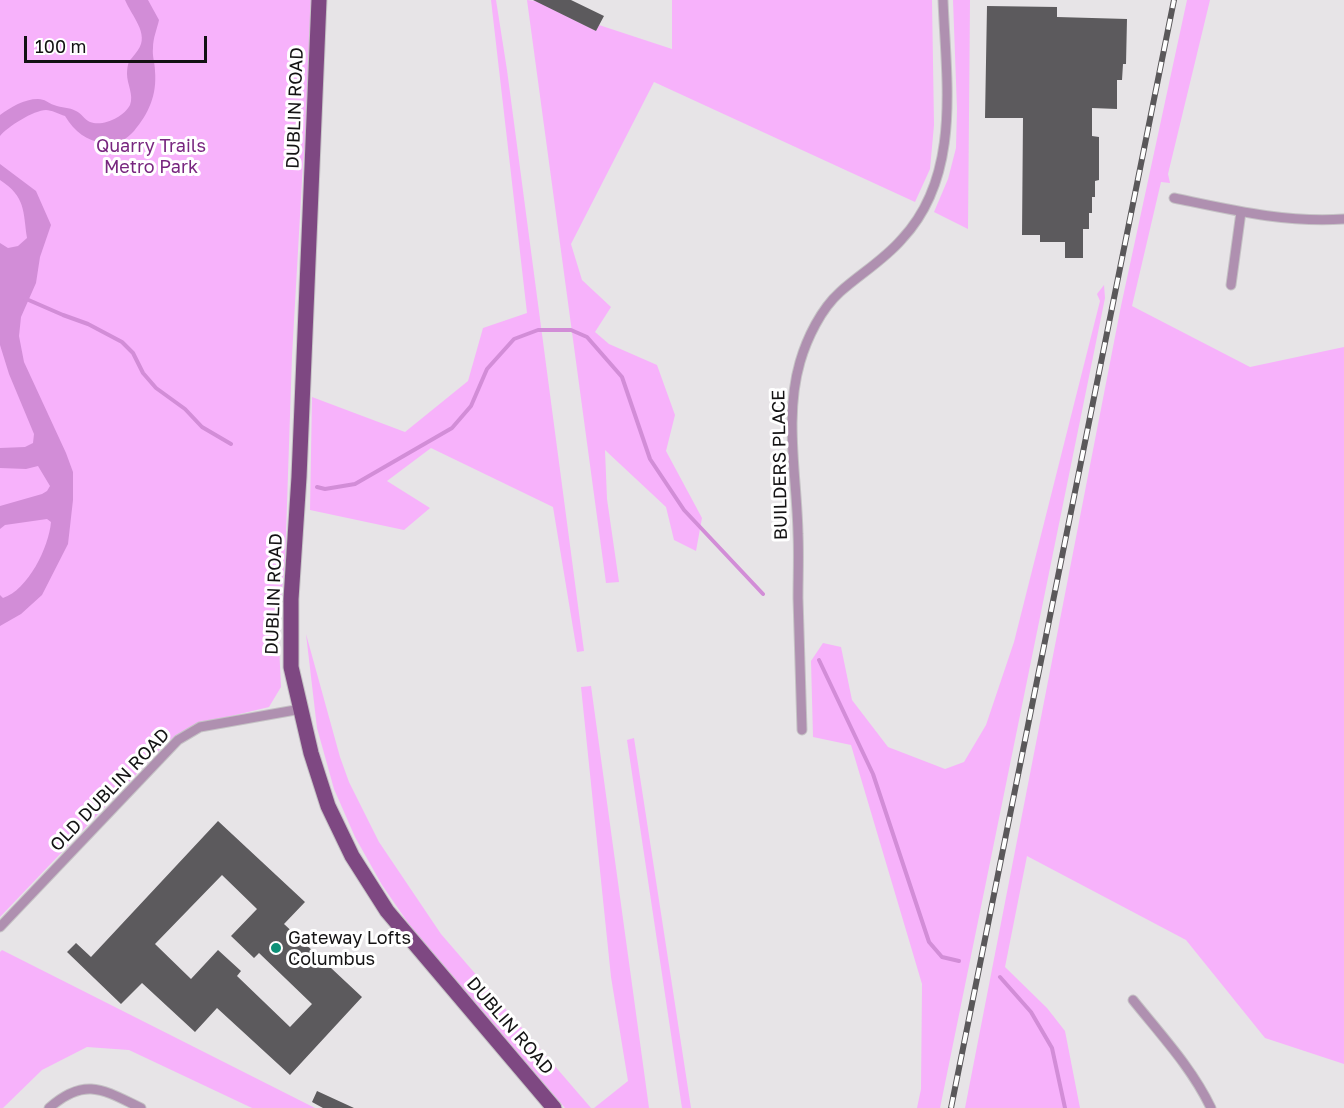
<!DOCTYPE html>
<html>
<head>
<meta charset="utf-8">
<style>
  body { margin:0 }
  #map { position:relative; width:1344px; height:1108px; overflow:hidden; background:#e7e4e7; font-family:"Golos Text",sans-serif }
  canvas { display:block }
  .scale { position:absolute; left:24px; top:36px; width:183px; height:27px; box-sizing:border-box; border:3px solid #131213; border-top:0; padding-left:8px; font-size:18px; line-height:21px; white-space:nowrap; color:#131213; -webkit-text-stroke:4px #fff; paint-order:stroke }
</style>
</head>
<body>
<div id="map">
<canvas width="1344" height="1108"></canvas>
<div class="scale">100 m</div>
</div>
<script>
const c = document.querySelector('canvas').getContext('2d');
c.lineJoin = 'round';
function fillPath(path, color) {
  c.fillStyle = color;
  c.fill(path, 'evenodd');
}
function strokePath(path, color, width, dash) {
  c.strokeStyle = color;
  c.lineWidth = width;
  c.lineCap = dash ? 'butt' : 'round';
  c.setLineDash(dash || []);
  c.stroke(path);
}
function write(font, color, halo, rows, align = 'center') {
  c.font = font + ' "Golos Text",sans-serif';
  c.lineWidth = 6;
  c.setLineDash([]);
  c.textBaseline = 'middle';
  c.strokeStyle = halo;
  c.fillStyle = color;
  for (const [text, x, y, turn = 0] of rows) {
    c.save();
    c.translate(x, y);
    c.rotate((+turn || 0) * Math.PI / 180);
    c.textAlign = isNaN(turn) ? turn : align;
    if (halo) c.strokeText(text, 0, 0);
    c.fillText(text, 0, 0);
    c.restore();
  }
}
fillPath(new Path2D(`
  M 0,0 L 313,0 L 315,76 L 303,163 L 292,356 L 285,563 L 278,624 L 281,687 L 269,707 L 198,724 L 168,741 L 0,917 Z
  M 491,0 L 496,0 L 507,70 L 584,651 L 577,652 L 553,507 L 431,448 L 387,481 L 430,508 L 404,530 L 310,510 L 312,397 L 405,432 L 468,381 L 483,328 L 527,313 Z
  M 527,0 L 536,1 L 596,31 L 599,25 L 672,49 L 672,0 L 932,0 L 934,125 L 930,169 L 915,202 L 654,82 L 571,244 L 582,280 L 611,307 L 595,332 L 609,344 L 657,365 L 675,415 L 666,451 L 702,518 L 696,551 L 674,540 L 666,507 L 605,450 L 607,499 L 619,582 L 606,583 Z
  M 953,0 L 970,0 L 968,229 L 934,212 L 948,179 L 956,148 L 957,109 Z
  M 1187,0 L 1210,0 L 1168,174 L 1170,183 L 1161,182 L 1132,306 L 1250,367 L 1344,347 L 1344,1064 L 1265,1038 L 1186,940 L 1027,856 L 1005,967 L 1047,1008 L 1065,1031 L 1080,1108 L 965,1108 L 1121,306 Z
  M 1104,285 L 1105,298 L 940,1108 L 917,1108 L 921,1089 L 922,984 L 851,745 L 813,737 L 811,661 L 823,643 L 841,647 L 852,700 L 888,747 L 945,769 L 964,762 L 986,725 L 1014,642 L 1100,301 L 1097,294 Z
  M 306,634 L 340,757 L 349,782 L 379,842 L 441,934 L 591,1108 L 565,1108 L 415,933 L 382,885 L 355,837 L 334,789 L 317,728 Z
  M 591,686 L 649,1108 L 594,1108 L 628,1081 L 611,977 L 581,687 Z
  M 634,738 L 691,1108 L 682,1108 L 627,740 Z
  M 2,950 L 315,1108 L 252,1108 L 129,1050 L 87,1047 L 42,1070 L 3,1108 L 0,1108 L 0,952 Z`), '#f7b2fb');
fillPath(new Path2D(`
  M 125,0 L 148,0 L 159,20 C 157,29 153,38 153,48 C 152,56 155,63 155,71 C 157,95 149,113 134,131 C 126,140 118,144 105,143 C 86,141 75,132 65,116 C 59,114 51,110 46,110 C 34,110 7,127 0,136 L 0,115 C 11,107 24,99 38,99 C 45,99 48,103 54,105 C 62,108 69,107 76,111 C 81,113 85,120 90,122 C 103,127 124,117 130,105 C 134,95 127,84 127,74 C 128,58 130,62 138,50 C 150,34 131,15 125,0 Z
  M 0,164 L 36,191 L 51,225 L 40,257 L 36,283 L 21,317 L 19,336 L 24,362 L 66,453 L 73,472 L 73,500 L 68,544 L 42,595 L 21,614 L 0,626 L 0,595 L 3,598 C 28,590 49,547 51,522 L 47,519 L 5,525 L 0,529 L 0,506 L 42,494 L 47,491 L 50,486 L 38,466 L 26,469 L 0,468 L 0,448 L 25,447 L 33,443 L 34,434 L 9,374 L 0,345 L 0,243 L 8,248 L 18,246 L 27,238 C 23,211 26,197 0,180 Z`), '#d28dd7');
strokePath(new Path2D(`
  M 24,298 L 63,315 L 88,324 L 122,342 L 133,353 L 143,373 L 156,388 L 185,409 L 202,427 L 231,444
  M 317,487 L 325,489 L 355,484 L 452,428 L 471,406 L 487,369 L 514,339 L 538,330 L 571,330 L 587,337 L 622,377 L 650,459 L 684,510 L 763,594
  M 819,660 L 873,774 L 929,942 L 942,957 L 959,961
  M 1000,977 L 1031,1012 L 1052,1048 L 1065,1108`), '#d28dd7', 4);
fillPath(new Path2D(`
  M 533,0 L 571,0 L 604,16 L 596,31 Z
  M 987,6 L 1057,7 L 1057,17 L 1127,19 L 1126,64 L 1123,64 L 1122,80 L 1117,80 L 1117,109 L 1092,108 L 1092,136 L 1099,137 L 1099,180 L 1095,181 L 1095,197 L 1092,197 L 1092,213 L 1089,213 L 1089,229 L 1083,229 L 1083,258 L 1065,258 L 1065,242 L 1040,242 L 1040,235 L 1022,235 L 1023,118 L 985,118 Z
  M 218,821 L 305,902 L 284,924 L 362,997 L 290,1075 L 217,1008 L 195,1032 L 142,983 L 121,1004 L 67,952 L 76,943 L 91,957 ZM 222,875 L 257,909 L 231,936 L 254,958 L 259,953 L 312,1004 L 290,1027 L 237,976 L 241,971 L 218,950 L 191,979 L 155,944 Z
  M 317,1091 L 354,1108 L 323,1108 L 312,1102 Z`), '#5c5a5d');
const minor = new Path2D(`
  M 1174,198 C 1232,210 1285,223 1344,219
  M 1231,285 L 1241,212
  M 802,730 C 801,686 799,642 798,598 C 798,577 799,555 798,534 C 797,478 784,417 800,362 C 807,338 821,309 840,292 C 860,274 884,260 902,239 C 962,175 946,80 943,0
  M 0,927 L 178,740 L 200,727 L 301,709
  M 1133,1000 C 1161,1035 1192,1068 1211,1108
  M 49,1108 C 85,1076 104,1090 141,1108`);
const primary = new Path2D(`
  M 319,0 L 299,477 L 291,599 L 291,667 L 311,753 L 328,806 L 352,856 L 387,911 L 554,1108`);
strokePath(minor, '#c5c2c5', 11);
strokePath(primary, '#c5c2c5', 17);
strokePath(minor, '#af90b0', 9);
strokePath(primary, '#7e4882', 15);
const rail = new Path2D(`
  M 951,1108 L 1174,0`);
strokePath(rail, '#5a585a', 6);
strokePath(rail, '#fff', 4, [11]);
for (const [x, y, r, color] of [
  [276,948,6,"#0e9077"]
]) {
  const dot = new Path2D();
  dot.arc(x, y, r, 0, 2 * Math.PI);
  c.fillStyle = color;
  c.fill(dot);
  strokePath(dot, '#fff', 2);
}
write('18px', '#131213', '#fff', [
  ["DUBLIN ROAD",295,108,-88],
  ["BUILDERS PLACE",780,465,-91],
  ["DUBLIN ROAD",274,594,-88],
  ["OLD DUBLIN ROAD",110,790,-46],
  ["DUBLIN ROAD",510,1026,49]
]);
write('18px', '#78267f', '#fff', [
  ["Quarry Trails",151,146],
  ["Metro Park",151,167]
]);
write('18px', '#131213', '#fff', [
  ["Gateway Lofts",288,938],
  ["Columbus",288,959]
], 'left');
</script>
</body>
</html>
